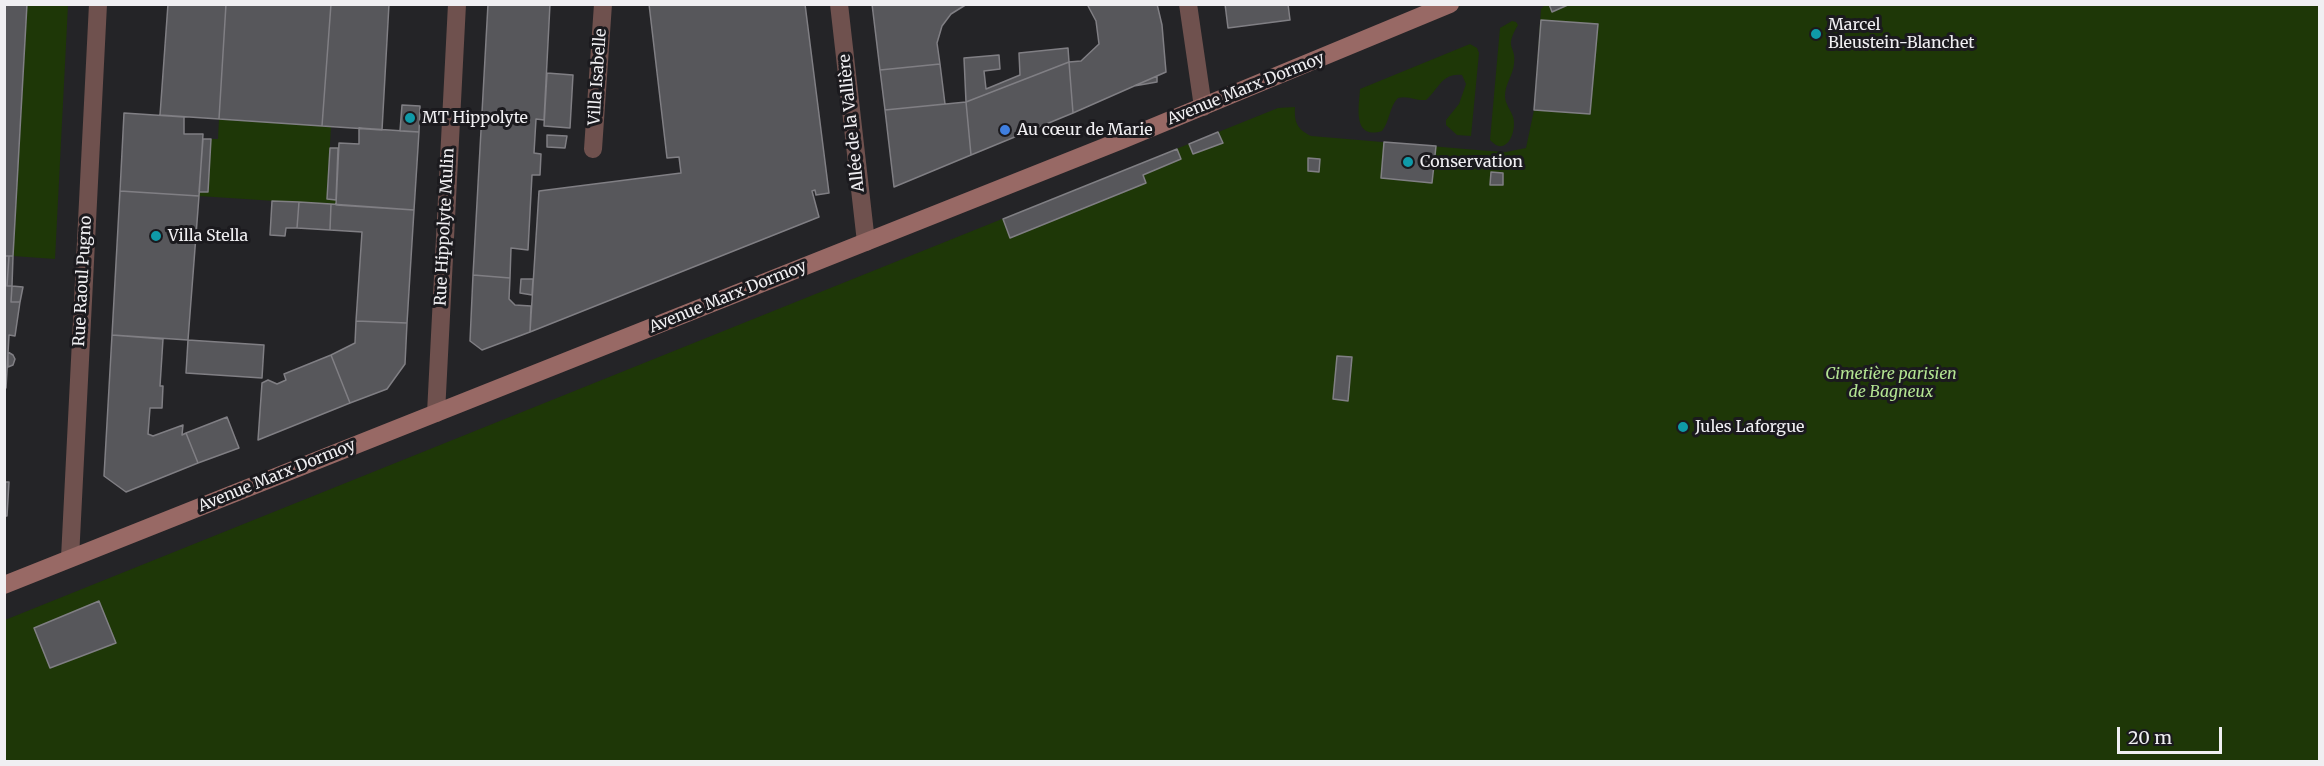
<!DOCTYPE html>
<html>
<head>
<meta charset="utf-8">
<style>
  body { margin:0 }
  #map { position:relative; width:2324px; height:766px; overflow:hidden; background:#242427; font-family:Merriweather,serif }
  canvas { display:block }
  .frame { position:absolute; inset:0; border:6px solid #f0eff2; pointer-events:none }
  .scale { position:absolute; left:2117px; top:727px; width:105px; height:27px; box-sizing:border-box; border:3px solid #f0eff2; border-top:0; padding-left:8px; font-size:18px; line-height:21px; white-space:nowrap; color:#f0eff2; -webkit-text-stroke:4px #1b1a1e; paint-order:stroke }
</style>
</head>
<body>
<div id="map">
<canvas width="2324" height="766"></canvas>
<div class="frame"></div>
<div class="scale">20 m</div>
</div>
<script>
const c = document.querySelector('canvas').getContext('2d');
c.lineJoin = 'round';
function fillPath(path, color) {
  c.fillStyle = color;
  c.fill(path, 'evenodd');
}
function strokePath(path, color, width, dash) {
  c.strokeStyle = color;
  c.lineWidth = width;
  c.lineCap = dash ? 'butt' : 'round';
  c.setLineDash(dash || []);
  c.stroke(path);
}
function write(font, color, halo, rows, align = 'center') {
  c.font = font + ' Merriweather,serif';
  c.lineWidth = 6;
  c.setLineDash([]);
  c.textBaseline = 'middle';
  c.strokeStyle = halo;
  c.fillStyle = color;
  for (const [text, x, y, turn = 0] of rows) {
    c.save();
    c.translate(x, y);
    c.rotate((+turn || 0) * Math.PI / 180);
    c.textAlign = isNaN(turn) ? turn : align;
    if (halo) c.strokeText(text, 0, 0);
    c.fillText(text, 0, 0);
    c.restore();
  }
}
fillPath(new Path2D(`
  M 27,5 L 68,5 L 55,259 L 13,256 Z
  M 1545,5 L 2319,5 L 2319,761 L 5,762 L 5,620 L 1278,108 L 1295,107 C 1294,122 1297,129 1311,136 L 1489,151 L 1506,152 L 1526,148 L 1534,110 L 1541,9 Z
  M 1512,21 L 1516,22 L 1518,25 C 1503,50 1517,45 1514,64 C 1513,75 1505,84 1505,96 C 1505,104 1511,110 1513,117 C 1516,126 1512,144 1502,146 C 1497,147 1493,143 1490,140 L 1500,28 Z
  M 1470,44 L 1477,48 L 1479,53 L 1471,136 L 1457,135 L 1446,125 L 1446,120 L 1459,104 L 1466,84 L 1462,75 C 1442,72 1438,90 1426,100 C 1415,101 1409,95 1398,98 C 1389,107 1390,121 1382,131 C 1352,140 1359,106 1360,89 Z
  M 219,119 L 331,126 L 327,199 L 336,200 L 336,205 L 199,196 L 199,192 L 208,192 L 211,139 L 218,139 Z`), '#1e3707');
const building = new Path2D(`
  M 4,4 L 27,4 L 13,256 L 4,256 Z
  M 168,4 L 226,4 L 219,119 L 160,115 Z
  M 226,4 L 331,4 L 322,126 L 219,119 Z
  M 331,4 L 389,4 L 382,130 L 322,126 Z
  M 488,4 L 550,4 L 544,120 L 536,119 L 534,153 L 541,154 L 540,175 L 532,175 L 528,250 L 511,248 L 510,278 L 473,275 Z
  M 649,4 L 805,4 L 829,193 L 816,195 L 815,190 L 812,191 L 819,217 L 530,332 L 539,191 L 681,173 L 679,157 L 667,158 Z
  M 872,4 L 967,4 L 951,14 L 942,26 L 937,43 L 940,64 L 880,70 Z
  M 1087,4 L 1157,4 L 1162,25 L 1166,72 L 1073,113 L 1069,62 L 1081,61 L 1099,44 L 1096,21 Z
  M 1225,4 L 1288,4 L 1290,20 L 1228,28 Z
  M 1549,4 L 1570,4 L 1552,12 Z
  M 1541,20 L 1598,24 L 1590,114 L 1534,110 Z
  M 1068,48 L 1069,62 L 966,102 L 964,58 L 999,55 L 1000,69 L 984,71 L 986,89 L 1020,75 L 1019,53 Z
  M 1069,62 L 1073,113 L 971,155 L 966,102 Z
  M 940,64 L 945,104 L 885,110 L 880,70 Z
  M 547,73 L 573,75 L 570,128 L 544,126 Z
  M 1157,76 L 1157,82 L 1134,86 Z
  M 966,102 L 971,155 L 894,187 L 885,110 Z
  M 402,105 L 420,106 L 419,132 L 400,131 Z
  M 124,113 L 184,117 L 184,134 L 203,134 L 199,196 L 120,191 Z
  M 359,128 L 419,132 L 414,210 L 336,205 L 339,143 L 359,144 Z
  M 1218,132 L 1223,143 L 1193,154 L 1189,144 Z
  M 547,135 L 567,136 L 565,148 L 547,147 Z
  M 203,139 L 211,139 L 208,192 L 199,192 Z
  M 1384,142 L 1436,146 L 1432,183 L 1381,178 Z
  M 330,148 L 338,148 L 336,200 L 327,199 Z
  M 1177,149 L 1181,159 L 1143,175 L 1146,183 L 1010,238 L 1003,219 Z
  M 1308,158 L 1320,159 L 1319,172 L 1308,171 Z
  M 1491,172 L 1503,173 L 1503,185 L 1490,185 Z
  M 120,191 L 199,196 L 188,340 L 112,335 Z
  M 272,201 L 299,202 L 297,228 L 286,228 L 285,236 L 270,235 Z
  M 299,202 L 331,204 L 330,230 L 297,228 Z
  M 331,204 L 414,210 L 407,323 L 356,321 L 362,232 L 330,230 Z
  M 4,256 L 9,256 L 7,286 L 12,286 L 11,302 L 20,302 L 15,336 L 9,335 L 6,388 L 4,388 Z
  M 9,256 L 13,256 L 12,286 L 7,286 Z
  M 473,275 L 510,278 L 509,299 L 515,305 L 531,306 L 530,332 L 482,350 L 470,341 Z
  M 521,279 L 533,279 L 532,295 L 520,293 Z
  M 12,286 L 23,287 L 20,302 L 11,302 Z
  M 356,321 L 407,323 L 405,364 L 387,389 L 350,403 L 331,355 L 355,343 Z
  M 112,335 L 163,339 L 160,386 L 163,386 L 162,408 L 150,408 L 148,434 L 153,436 L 183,425 L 182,435 L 186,433 L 198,463 L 126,492 L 104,476 Z
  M 188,340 L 264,345 L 262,378 L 186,373 Z
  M 8,352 L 13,355 L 15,359 L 13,365 L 8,367 Z
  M 331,355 L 350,403 L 258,440 L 262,383 L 268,380 L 277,384 L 286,380 L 284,374 Z
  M 1337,356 L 1352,357 L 1348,401 L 1333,399 Z
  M 227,417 L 239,448 L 198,463 L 186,433 Z
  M 4,482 L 9,482 L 7,516 L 4,516 Z
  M 99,601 L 116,643 L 50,668 L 34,628 Z`);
fillPath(building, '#57575b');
strokePath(building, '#807f84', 1.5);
strokePath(new Path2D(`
  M 839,4 L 866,242
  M 1188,4 L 1203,107
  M 593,149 L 603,4
  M 436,413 L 457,4
  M 70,558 L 98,4`), '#6f514e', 18);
strokePath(new Path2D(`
  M 4,585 L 1122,140 L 1450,4`), '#986965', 18);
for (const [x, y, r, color] of [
  [1816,34,6,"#0f9aa8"],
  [410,118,6,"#0f9aa8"],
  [1005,130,6,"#3f7fe0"],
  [1408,162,6,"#0f9aa8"],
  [156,236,6,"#0f9aa8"],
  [1683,427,6,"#0f9aa8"]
]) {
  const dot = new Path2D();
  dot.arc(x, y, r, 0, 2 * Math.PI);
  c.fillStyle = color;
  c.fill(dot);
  strokePath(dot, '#1b1a1e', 2);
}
write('16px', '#f0eff2', '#1b1a1e', [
  ["Marcel",1828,25],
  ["Bleustein-Blanchet",1828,43],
  ["MT Hippolyte",422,118],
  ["Au cœur de Marie",1017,130],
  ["Conservation",1420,162],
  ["Villa Stella",168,236],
  ["Jules Laforgue",1695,427]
], 'left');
write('16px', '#f0eff2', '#1b1a1e', [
  ["Villa Isabelle",598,77,-86],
  ["Avenue Marx Dormoy",1246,89,-22],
  ["Allée de la Vallière",852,123,-96],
  ["Rue Hippolyte Mulin",445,227,-87],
  ["Rue Raoul Pugno",83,281,-87],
  ["Avenue Marx Dormoy",728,297,-22],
  ["Avenue Marx Dormoy",277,476,-22]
]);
write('italic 16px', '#b3e492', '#1b1a1e', [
  ["Cimetière parisien",1891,374],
  ["de Bagneux",1891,392]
]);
</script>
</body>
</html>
